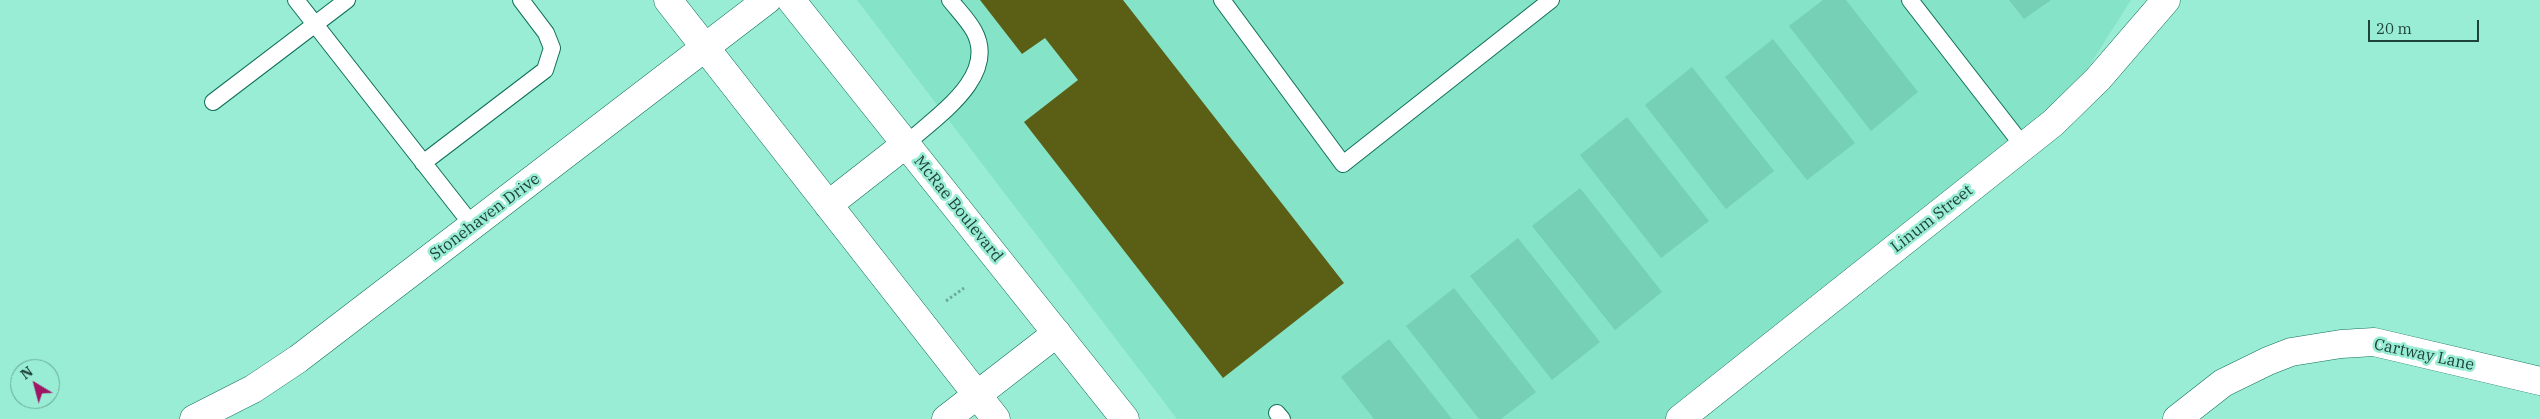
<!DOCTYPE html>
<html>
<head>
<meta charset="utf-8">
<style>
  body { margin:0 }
  #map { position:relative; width:2540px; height:419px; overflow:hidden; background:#99edd4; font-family:"IBM Plex Serif",serif }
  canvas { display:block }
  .north { position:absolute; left:10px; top:359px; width:50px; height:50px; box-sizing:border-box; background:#99edd4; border:1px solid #69a996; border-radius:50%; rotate:323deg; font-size:14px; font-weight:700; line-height:20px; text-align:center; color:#204339 }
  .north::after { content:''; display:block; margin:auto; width:18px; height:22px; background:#9f1664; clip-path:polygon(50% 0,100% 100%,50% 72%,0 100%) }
  .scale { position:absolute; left:2368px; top:20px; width:111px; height:22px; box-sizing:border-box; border:2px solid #204339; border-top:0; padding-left:6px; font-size:15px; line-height:18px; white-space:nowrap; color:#204339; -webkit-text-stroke:4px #99edd4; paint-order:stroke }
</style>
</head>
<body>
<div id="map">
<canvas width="2540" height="419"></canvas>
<div class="north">N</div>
<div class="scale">20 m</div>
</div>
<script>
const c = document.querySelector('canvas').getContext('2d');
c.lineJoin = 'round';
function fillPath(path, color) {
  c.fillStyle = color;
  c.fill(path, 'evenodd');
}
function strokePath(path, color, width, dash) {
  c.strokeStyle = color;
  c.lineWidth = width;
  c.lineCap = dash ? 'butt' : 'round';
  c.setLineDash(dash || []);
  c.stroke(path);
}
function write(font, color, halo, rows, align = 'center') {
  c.font = font + ' "IBM Plex Serif",serif';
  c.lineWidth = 5;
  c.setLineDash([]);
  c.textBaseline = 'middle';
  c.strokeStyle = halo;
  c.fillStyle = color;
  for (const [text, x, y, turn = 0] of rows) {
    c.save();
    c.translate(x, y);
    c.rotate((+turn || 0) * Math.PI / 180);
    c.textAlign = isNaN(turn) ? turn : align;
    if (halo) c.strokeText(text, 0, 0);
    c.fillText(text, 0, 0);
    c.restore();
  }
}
fillPath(new Path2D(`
  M 857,0 L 2131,0 L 2053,123 L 1680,419 L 1177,419 Z`), '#85e3c7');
fillPath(new Path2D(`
  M 1823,0 L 1846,0 L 1918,92 L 1871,131 L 1789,26 Z
  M 2009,0 L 2051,0 L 2024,19 Z
  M 1773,39 L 1855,143 L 1807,180 L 1725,77 Z
  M 1692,67 L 1774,171 L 1726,209 L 1645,105 Z
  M 1627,117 L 1709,221 L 1661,258 L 1580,155 Z
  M 1580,188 L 1662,292 L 1615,330 L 1532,226 Z
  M 1518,238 L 1600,342 L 1552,380 L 1470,276 Z
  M 1454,288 L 1536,392 L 1501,419 L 1479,419 L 1406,326 Z
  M 1389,339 L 1452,419 L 1374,419 L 1341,377 Z`), '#75d0b6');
fillPath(new Path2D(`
  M 980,0 L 1123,0 L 1344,283 L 1223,378 L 1024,122 L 1078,80 L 1045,38 L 1022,54 Z`), '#5b5f15');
const lane = new Path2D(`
  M 296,0 L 473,226
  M 1222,0 L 1343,164 L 1551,0
  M 1910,0 L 2024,147
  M 213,102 L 347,0
  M 906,144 C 935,117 999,77 974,31 C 968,20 958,10 950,0
  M 423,163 L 545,70 L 552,48 L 546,33 L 521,0
  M 1277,413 L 1282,419`);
const street = new Path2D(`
  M 194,419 L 253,389 L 298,359 L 767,0
  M 946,419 L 1057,333
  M 2177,419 L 2223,383 L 2268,361 L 2291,352 L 2341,344 L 2374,342 L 2540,381`);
const secondary = new Path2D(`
  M 668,0 L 996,419
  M 791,0 L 1125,419
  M 828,205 L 906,144
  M 1680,419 L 2053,123 L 2098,79 L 2166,0`);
strokePath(lane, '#10705b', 18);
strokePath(street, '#10705b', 29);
strokePath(secondary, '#10705b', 29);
strokePath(new Path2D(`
  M 946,301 L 964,288`), '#6aab98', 3, [2.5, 2.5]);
strokePath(lane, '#fff', 16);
strokePath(street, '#fff', 28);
strokePath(secondary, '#fff', 28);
write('16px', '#204339', '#99edd4', [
  ["McRae Boulevard",958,209,51],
  ["Stonehaven Drive",485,217,-37],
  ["Linum Street",1932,219,-38],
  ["Cartway Lane",2424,355,12]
]);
</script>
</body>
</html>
